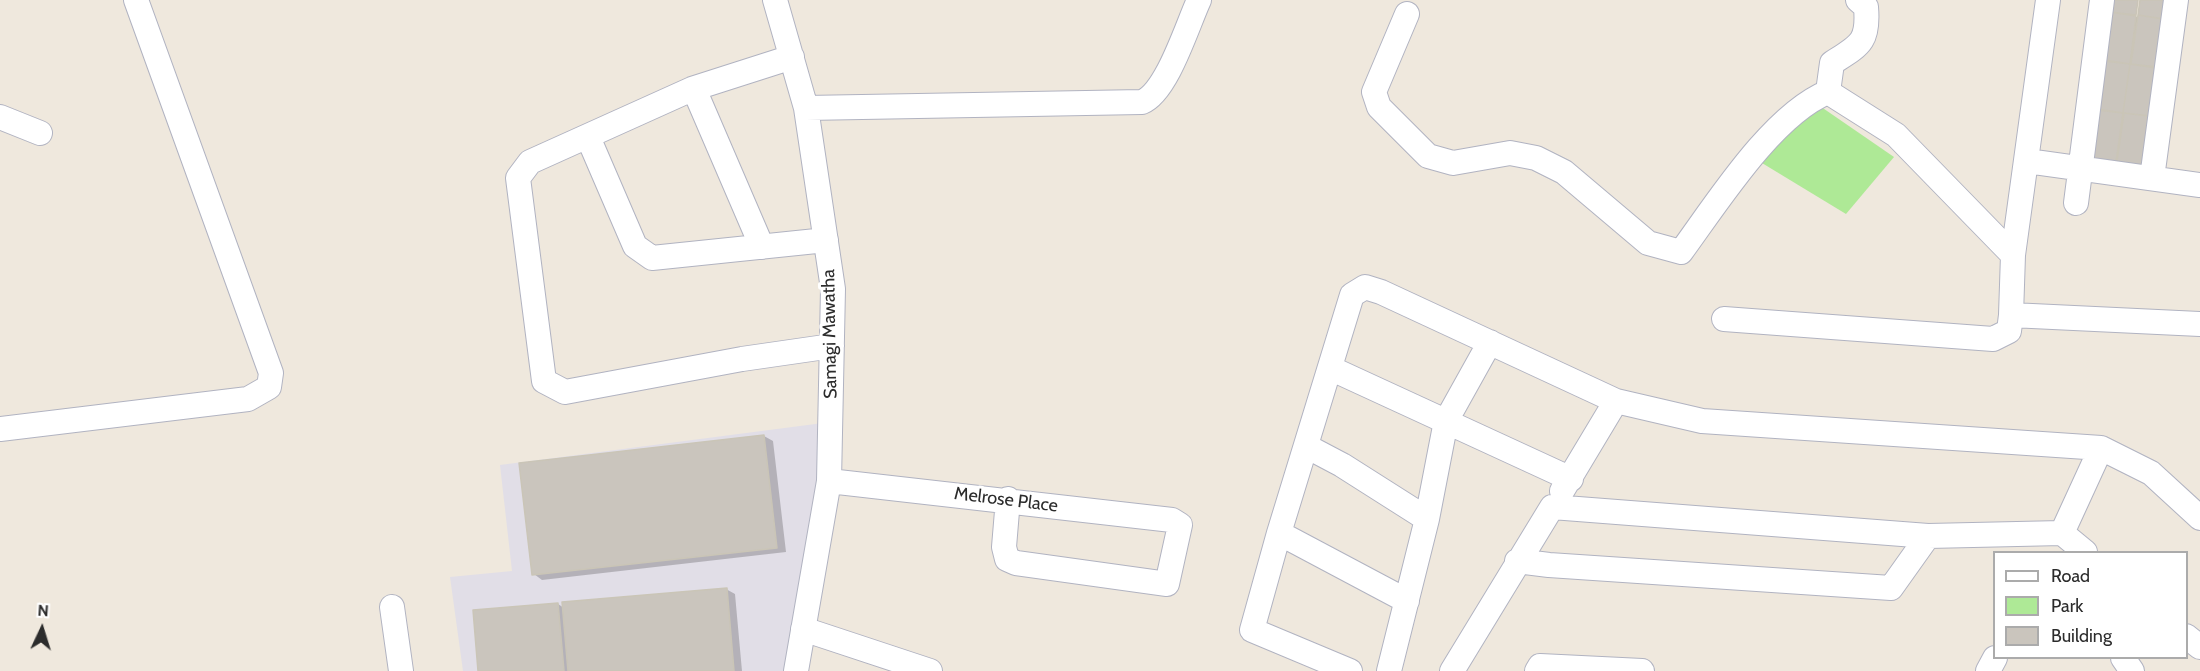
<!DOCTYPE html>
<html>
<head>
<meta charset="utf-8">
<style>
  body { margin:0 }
  #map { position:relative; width:2200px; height:671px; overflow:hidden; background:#efe8dd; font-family:Cabin,sans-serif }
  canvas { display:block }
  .legend { position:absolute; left:1993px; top:551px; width:195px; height:108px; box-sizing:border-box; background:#fff; border:2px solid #ababab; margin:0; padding:8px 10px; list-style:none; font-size:18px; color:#2c2c2c }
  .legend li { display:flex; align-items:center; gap:12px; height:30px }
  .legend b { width:30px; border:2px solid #ababab }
  .north { position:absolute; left:12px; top:599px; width:60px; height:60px; -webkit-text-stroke:4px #fff; paint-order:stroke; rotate:4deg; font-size:16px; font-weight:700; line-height:24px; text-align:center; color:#2c2c2c }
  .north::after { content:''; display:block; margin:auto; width:21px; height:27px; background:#2c2c2c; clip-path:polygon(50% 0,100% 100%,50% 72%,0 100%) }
</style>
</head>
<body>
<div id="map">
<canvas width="2200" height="671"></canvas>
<ul class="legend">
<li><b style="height:8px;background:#fff"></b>Road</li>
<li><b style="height:16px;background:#aee996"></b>Park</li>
<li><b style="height:16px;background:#cac5bd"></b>Building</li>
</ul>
<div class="north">N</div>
</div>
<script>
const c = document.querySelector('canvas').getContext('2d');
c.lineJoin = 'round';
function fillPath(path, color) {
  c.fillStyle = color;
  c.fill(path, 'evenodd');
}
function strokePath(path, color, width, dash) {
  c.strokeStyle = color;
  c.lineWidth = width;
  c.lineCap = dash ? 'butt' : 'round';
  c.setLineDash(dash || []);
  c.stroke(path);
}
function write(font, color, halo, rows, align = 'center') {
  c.font = font + ' Cabin,sans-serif';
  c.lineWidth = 6;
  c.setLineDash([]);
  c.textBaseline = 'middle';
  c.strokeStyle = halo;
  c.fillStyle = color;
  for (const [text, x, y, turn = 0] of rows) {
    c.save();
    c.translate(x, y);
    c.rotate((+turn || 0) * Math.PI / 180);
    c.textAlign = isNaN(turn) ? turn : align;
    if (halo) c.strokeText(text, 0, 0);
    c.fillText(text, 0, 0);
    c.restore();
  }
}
fillPath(new Path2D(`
  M 823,423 L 821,480 L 789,671 L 463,671 L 450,577 L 512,571 L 500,465 Z`), '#e1dee7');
fillPath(new Path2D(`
  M 1814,102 L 1894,157 L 1846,214 L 1757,160 Z`), '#aee996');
fillPath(new Path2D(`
  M 2113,0 L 2137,0 L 2134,17 L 2139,17 L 2140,0 L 2175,0 L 2152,169 L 2092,157 Z
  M 764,436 L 773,441 L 786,552 L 542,580 L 534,574 Z
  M 726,589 L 735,594 L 742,671 L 479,671 L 558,604 L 564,608 Z`), '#0003');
const building = new Path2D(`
  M 2112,0 L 2138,0 L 2136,15 L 2110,12 Z
  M 2140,0 L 2166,0 L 2163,19 L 2138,15 Z
  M 2110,12 L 2136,16 L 2130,64 L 2104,60 Z
  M 2138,15 L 2164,19 L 2157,67 L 2131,64 Z
  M 2104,61 L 2130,64 L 2123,113 L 2097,109 Z
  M 2130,64 L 2156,68 L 2149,116 L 2123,113 Z
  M 2097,110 L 2123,113 L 2116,162 L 2090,158 Z
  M 2124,113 L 2150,116 L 2143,165 L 2117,161 Z
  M 764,435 L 777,548 L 532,575 L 519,463 Z
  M 727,588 L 734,671 L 568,671 L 562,602 Z
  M 558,603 L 564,671 L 478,671 L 473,610 Z`);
fillPath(building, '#cac5bd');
strokePath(building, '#cac5b7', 1.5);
const minor = new Path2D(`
  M 775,0 L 806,108 L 833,289 L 829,481 L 796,671
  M 2048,0 L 2013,255 L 2011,315 L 2200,324
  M 1407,14 L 1374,92 L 1379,107 L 1428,156 L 1453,163 L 1510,153 L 1536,158 L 1564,172 L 1648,243 L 1681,252 C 1717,203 1772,115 1828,92 L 1896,135 L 2013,255
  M 792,57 L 692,89 L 530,162 L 518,178 L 544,381 L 565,392 L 742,359 L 832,346
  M 694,89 L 762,247
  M 1828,92 L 1832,63 C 1860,45 1869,42 1866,7 L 1858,0
  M 806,108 L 1142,102 C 1167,92 1187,26 1199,0
  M 0,117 L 40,133
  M 588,137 L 635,246 L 652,258 L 826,240
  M 2027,161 L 2200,185
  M 2152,178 L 2176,0
  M 2076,203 L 2102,0
  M 1724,319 L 1993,339 L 2009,331 L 2011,315
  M 1330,368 L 1571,479
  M 0,429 L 248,399 L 269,387 L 271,373 L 136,0
  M 1306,446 L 1342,465 L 1427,519
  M 829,481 L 1172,520 L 1180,525 L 1167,584 L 1016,563 L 1007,559 L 1004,547 L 1008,499
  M 1562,491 L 1616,401
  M 1279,533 L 1407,601
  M 2085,552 L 2062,533 L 2101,448
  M 1517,561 L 1549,565 L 1891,588 L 1928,536
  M 392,607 L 401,671
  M 803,629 L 930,671
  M 2186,636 L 2200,647
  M 2123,658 L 2132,671
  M 1350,671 L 1252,630 L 1279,533 L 1352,295 L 1365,287 L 1381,292 L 1616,401 L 1702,421 L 2101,448 L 2151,473 L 2200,518
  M 1389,671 L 1427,519 L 1446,421 L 1490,342
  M 1452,671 L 1552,507 L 1928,536 L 2062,533
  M 1537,671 L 1540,666 L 1642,671
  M 1988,671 L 1995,658`);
strokePath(minor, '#b1b3c1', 26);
strokePath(minor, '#fff', 24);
write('18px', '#2c2c2c', '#fff', [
  ["Samagi Mawatha",830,334,-91],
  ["Melrose Place",1006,500,7]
]);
</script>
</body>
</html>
